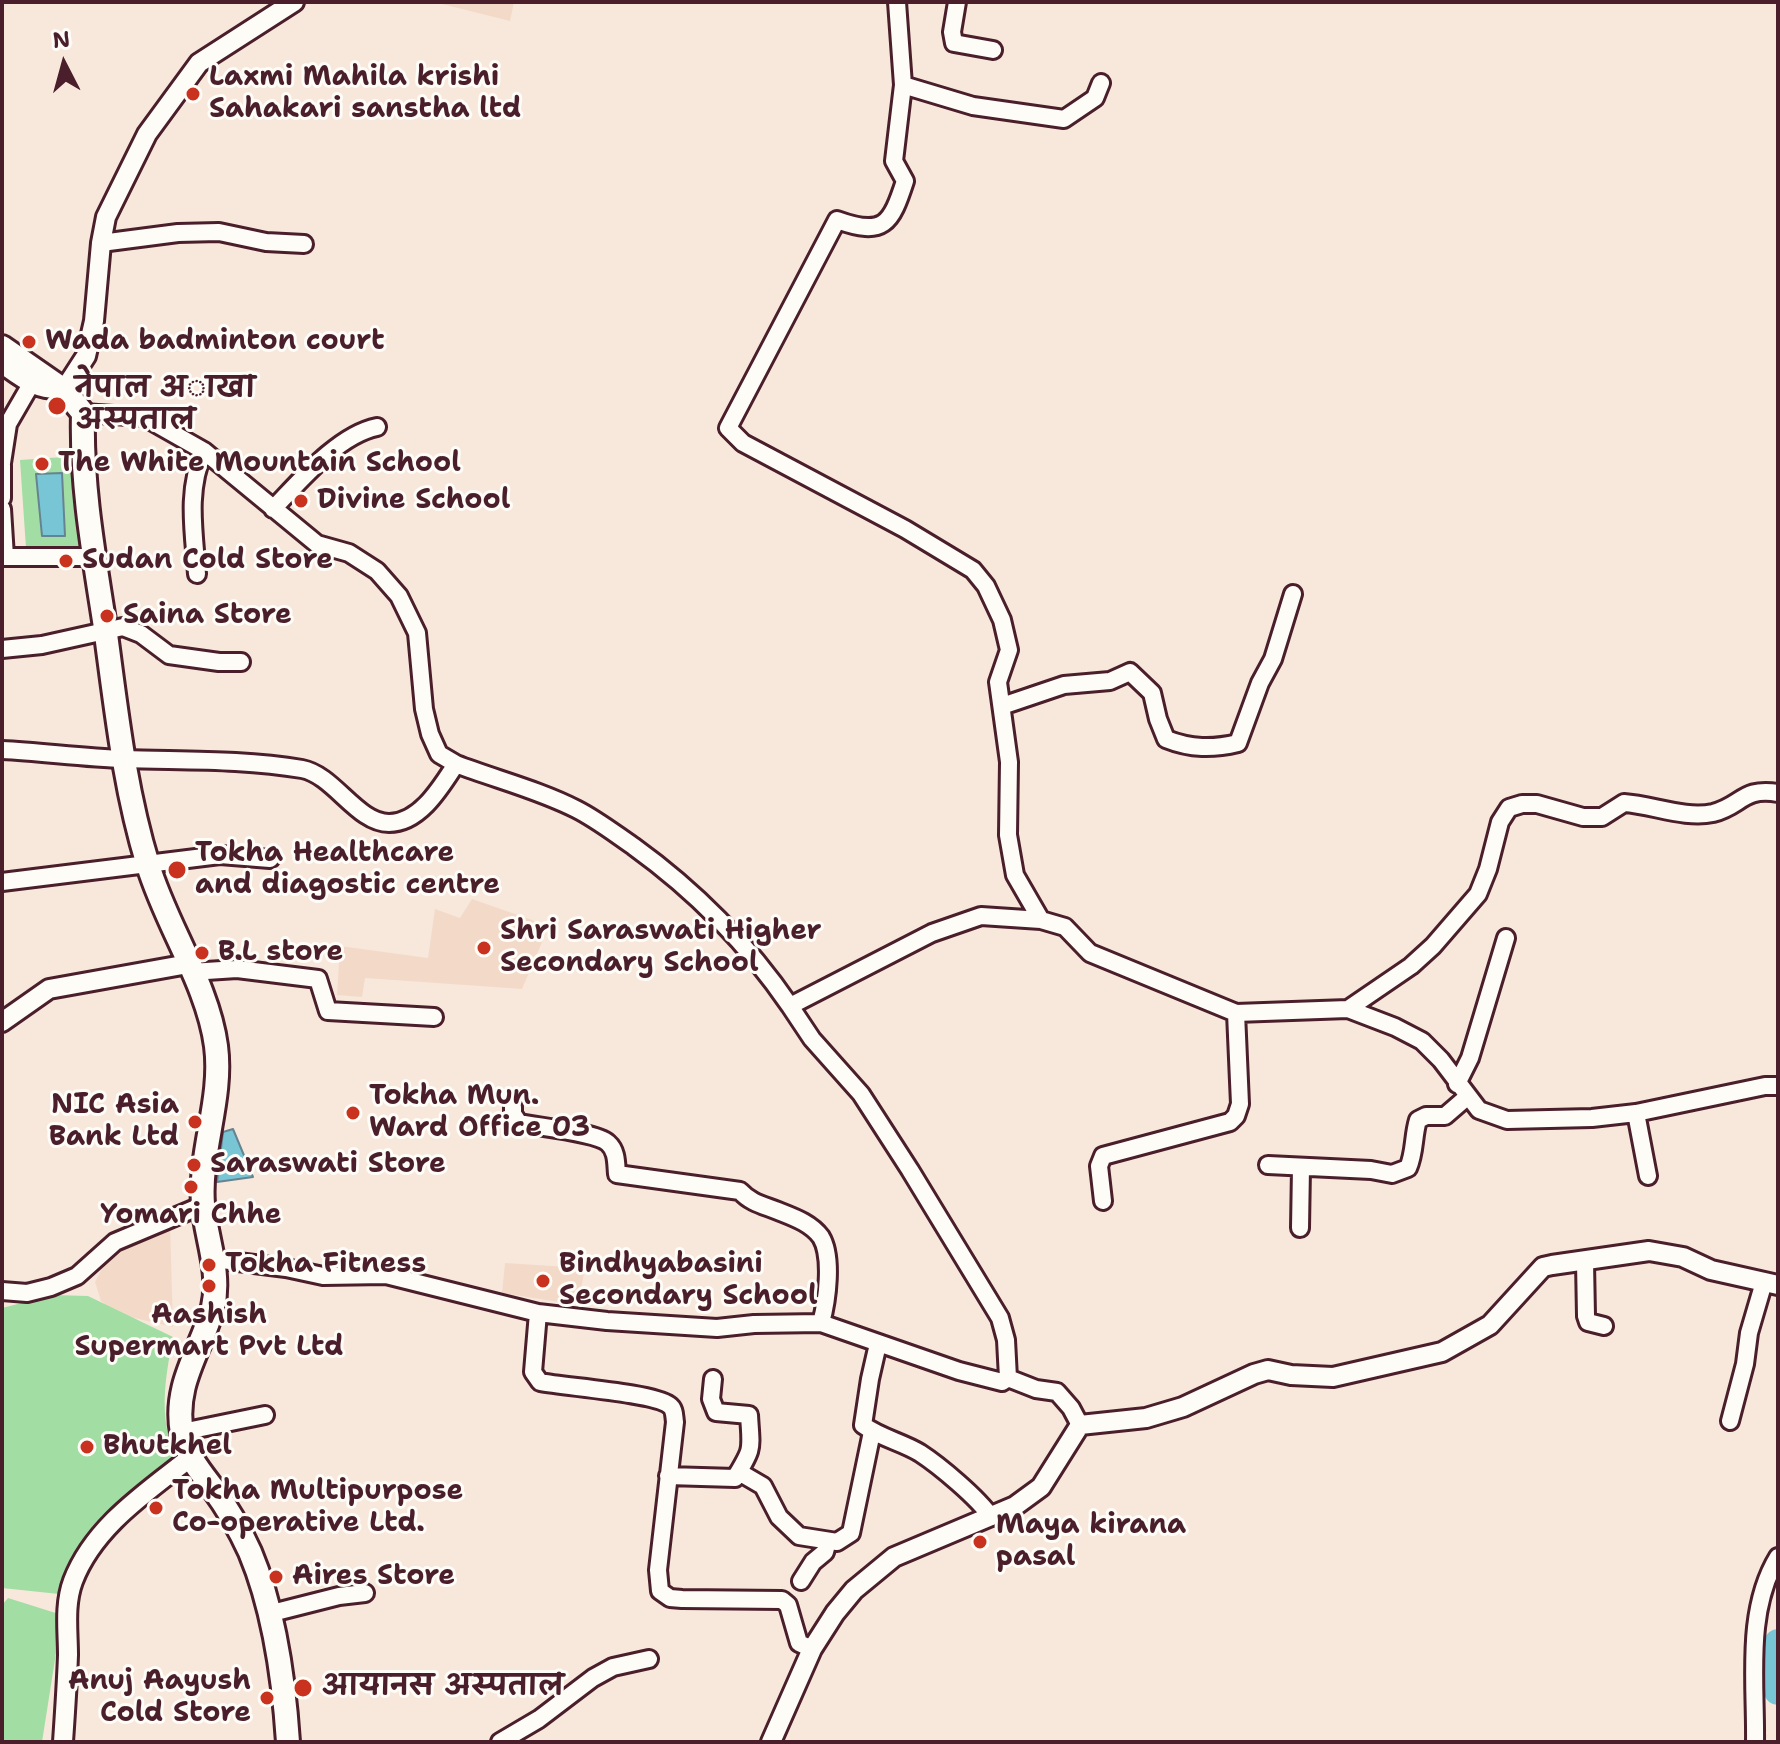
<!DOCTYPE html>
<html>
<head>
<meta charset="utf-8">
<style>
  body { margin:0 }
  #map { position:relative; width:1780px; height:1744px; overflow:hidden; background:#f7e8db; font-family:"Shantell Sans",sans-serif }
  canvas { display:block }
  .frame { position:absolute; inset:0; border:4px solid #4a1f2b; pointer-events:none }
  .north { position:absolute; left:24px; top:24px; width:80px; height:80px; -webkit-text-stroke:6px #fdfcf7; paint-order:stroke; rotate:354deg; font-size:22px; font-weight:700; line-height:32px; text-align:center; color:#4a1f2b }
  .north::after { content:''; display:block; margin:auto; width:28px; height:36px; background:#4a1f2b; clip-path:polygon(50% 0,100% 100%,50% 72%,0 100%) }
</style>
</head>
<body>
<div id="map">
<canvas width="1780" height="1744"></canvas>
<div class="frame"></div>
<div class="north">N</div>
</div>
<script>
const c = document.querySelector('canvas').getContext('2d');
c.lineJoin = 'round';
function fillPath(path, color) {
  c.fillStyle = color;
  c.fill(path, 'evenodd');
}
function strokePath(path, color, width, dash) {
  c.strokeStyle = color;
  c.lineWidth = width;
  c.lineCap = dash ? 'butt' : 'round';
  c.setLineDash(dash || []);
  c.stroke(path);
}
function write(font, color, halo, rows, align = 'center') {
  c.font = font + ' "Shantell Sans","Playpen Sans Deva",sans-serif';
  c.lineWidth = 6;
  c.setLineDash([]);
  c.textBaseline = 'middle';
  c.strokeStyle = halo;
  c.fillStyle = color;
  for (const [text, x, y, turn = 0] of rows) {
    c.save();
    c.translate(x, y);
    c.rotate((+turn || 0) * Math.PI / 180);
    c.textAlign = isNaN(turn) ? turn : align;
    if (halo) c.strokeText(text, 0, 0);
    c.fillText(text, 0, 0);
    c.restore();
  }
}
fillPath(new Path2D(`
  M 434,2 L 514,2 L 510,21 Z
  M 472,899 L 549,926 L 522,989 L 365,978 L 362,997 L 337,995 L 340,946 L 428,958 L 435,909 L 460,918 Z
  M 170,1222 L 173,1327 L 117,1314 L 101,1301 L 95,1282 L 103,1266 L 125,1244 Z
  M 505,1263 L 585,1268 L 578,1305 L 502,1293 Z`), '#f3dac8');
fillPath(new Path2D(`
  M 64,457 L 71,460 L 76,475 L 81,551 L 26,548 L 20,460 Z
  M 53,1295 L 88,1296 L 173,1337 C 165,1380 158,1417 176,1458 C 127,1495 76,1533 59,1594 L 2,1588 L 2,1308 Z
  M 8,1598 L 62,1615 L 42,1742 L 2,1742 L 2,1605 Z`), '#a2dda3');
const water = new Path2D(`
  M 62,473 L 65,536 L 42,536 L 36,474 Z
  M 233,1129 L 253,1177 L 217,1182 L 223,1132 Z`);
fillPath(water, '#78c6d5');
strokePath(water, '#668391', 2);
strokePath(new Path2D(`
  M 1778,1643 L 1775,1669 L 1778,1691`), '#78c6d5', 28);
const minor = new Path2D(`
  M 897,2 L 903,85 L 894,161 L 905,181 C 891,224 884,237 837,220 L 728,428 L 743,443 L 905,529 L 973,570 L 986,586 L 1002,620 L 1009,650 L 998,682 L 1009,762 L 1008,835 L 1015,875 L 1041,920
  M 957,2 L 952,32 L 954,43 L 993,50
  M 903,85 L 973,106 L 1064,119 L 1095,98 L 1101,83
  M 101,243 L 178,233 L 219,232 L 266,242 L 304,244
  M 2,365 C 23,380 37,392 64,390
  M 83,413 L 144,417 L 204,451 L 317,544 L 349,553 L 377,571 L 399,596 L 417,633 L 424,709 L 430,734 L 439,754 L 456,764 C 495,779 539,790 576,809 C 596,819 614,833 633,846 C 694,890 747,943 790,1006 L 932,933 L 981,916 L 1041,920 L 1065,927 L 1090,953 L 1236,1013 L 1348,1009 L 1395,1027 L 1422,1041 L 1441,1060 L 1479,1110 L 1507,1120 L 1592,1118 L 1636,1113 L 1765,1086 L 1778,1086
  M 2,463 L 8,424 L 30,386
  M 2,465 L 2,498
  M 2,509 L 5,557
  M 273,509 C 300,481 338,435 377,427
  M 2,557 L 94,557
  M 197,574 C 194,532 186,491 204,451
  M 2,649 L 42,645 L 123,627 L 141,634 L 169,655 L 219,662 L 241,662
  M 1002,706 L 1064,685 L 1110,681 L 1130,672 L 1152,693 L 1158,719 L 1166,739 C 1191,749 1213,749 1238,743 L 1260,683 L 1273,659 L 1293,594
  M 2,750 C 43,752 84,758 124,759 C 184,761 243,759 302,769 C 334,775 357,823 389,823 C 420,823 441,787 456,764
  M 2,882 L 220,855 L 270,859
  M 191,972 L 237,969 L 318,979 L 328,1011 L 434,1017
  M 790,1006 L 812,1039 L 861,1094 L 910,1170 L 1000,1318 L 1006,1340 L 1008,1378
  M 1348,1009 L 1411,966 L 1433,946 L 1478,894 L 1488,869 L 1500,822 L 1509,808 L 1522,804 L 1537,804 L 1583,817 L 1602,817 L 1624,803 C 1653,805 1685,819 1713,813 C 1742,806 1742,787 1778,793
  M 1457,1084 L 1470,1058 L 1506,938
  M 513,1107 L 513,1114 L 519,1123 C 538,1127 596,1132 608,1143 C 617,1151 616,1163 617,1174 L 740,1191 C 751,1203 763,1205 778,1211 C 793,1217 811,1223 821,1237 C 833,1257 827,1301 821,1323
  M 1636,1113 L 1648,1176
  M 1268,1165 L 1371,1170 L 1392,1174 L 1408,1168 C 1415,1153 1413,1136 1418,1120 L 1426,1116 L 1445,1116 L 1467,1097
  M 1103,1201 L 1099,1166 L 1103,1156 L 1230,1122 L 1236,1116 L 1240,1104 L 1236,1013
  M 1300,1228 L 1301,1168
  M 214,1259 L 286,1268 L 323,1276 L 386,1275 L 538,1313 L 607,1321 L 717,1328 L 754,1324 L 821,1323 L 959,1371 L 1002,1382 L 1008,1378 L 1036,1389 L 1057,1392 L 1071,1408 L 1080,1425
  M 1585,1262 L 1586,1316 L 1588,1322 L 1604,1326
  M 2,1291 L 27,1293 L 51,1287 L 77,1276 L 115,1242 L 203,1205
  M 538,1313 L 533,1372 L 540,1382 C 566,1387 653,1393 669,1405 C 675,1409 674,1416 675,1422 L 658,1570 L 660,1591 L 670,1598 L 682,1599 L 782,1600 L 788,1605 L 799,1643 L 812,1649
  M 878,1344 L 870,1379 L 863,1425 C 881,1438 902,1442 920,1453 C 940,1466 978,1498 991,1517
  M 1730,1421 L 1745,1364 L 1749,1333 L 1764,1282
  M 182,1432 L 265,1415
  M 739,1472 L 763,1486 L 779,1517 L 799,1536 L 837,1542 L 851,1533 L 872,1432
  M 668,1476 L 735,1478 C 754,1447 751,1450 749,1415 L 716,1412 L 711,1399 L 713,1379
  M 801,1581 L 813,1562 L 825,1552 L 828,1541
  M 268,1614 L 339,1596 L 365,1593
  M 500,1742 L 539,1719 L 593,1678 L 613,1667 L 649,1659
  M 1755,1742 C 1756,1682 1745,1611 1778,1557`);
const tertiary = new Path2D(`
  M 64,390 L 86,356 L 94,321 L 101,243 L 106,217 L 147,134 L 199,63 L 294,2
  M 2,1022 L 49,989 L 188,964
  M 63,1742 C 65,1713 67,1684 68,1655 C 68,1631 64,1605 73,1581 C 94,1526 147,1492 191,1457
  M 771,1742 L 812,1649 L 835,1613 L 854,1590 L 894,1557 L 1015,1506 L 1041,1487 L 1080,1425 L 1146,1418 L 1183,1407 L 1254,1374 L 1268,1370 L 1291,1375 L 1333,1377 L 1442,1352 L 1490,1325 L 1543,1267 L 1552,1265 L 1649,1251 L 1683,1257 L 1711,1270 L 1778,1285`);
const secondary = new Path2D(`
  M 2,347 L 64,390 L 83,413 C 81,485 94,556 105,627 C 116,707 124,787 148,865 C 166,925 208,985 216,1046 C 223,1099 199,1151 203,1204 C 206,1238 221,1272 213,1307 C 201,1351 173,1384 182,1433 C 186,1454 199,1470 212,1487 C 226,1506 240,1530 250,1552 C 274,1609 284,1681 288,1742`);
strokePath(minor, '#4a1f2b', 22);
strokePath(tertiary, '#4a1f2b', 24);
strokePath(secondary, '#4a1f2b', 28);
strokePath(minor, '#fdfcf7', 16);
strokePath(tertiary, '#fdfcf7', 18);
strokePath(secondary, '#fdfcf7', 22);
for (const [x, y, r, color] of [
  [193,94,8,"#c8321e"],
  [29,342,8,"#c8321e"],
  [57,406,10,"#c8321e"],
  [42,464,8,"#c8321e"],
  [301,501,8,"#c8321e"],
  [66,561,8,"#c8321e"],
  [107,616,8,"#c8321e"],
  [177,870,10,"#c8321e"],
  [484,948,8,"#c8321e"],
  [202,953,8,"#c8321e"],
  [353,1113,8,"#c8321e"],
  [195,1122,8,"#c8321e"],
  [194,1165,8,"#c8321e"],
  [191,1187,8,"#c8321e"],
  [209,1265,8,"#c8321e"],
  [543,1281,8,"#c8321e"],
  [209,1286,8,"#c8321e"],
  [87,1447,8,"#c8321e"],
  [156,1508,8,"#c8321e"],
  [980,1542,8,"#c8321e"],
  [276,1577,8,"#c8321e"],
  [303,1688,10,"#c8321e"],
  [267,1698,8,"#c8321e"]
]) {
  const dot = new Path2D();
  dot.arc(x, y, r, 0, 2 * Math.PI);
  c.fillStyle = color;
  c.fill(dot);
  strokePath(dot, '#fdfcf7', 3);
}
write('bold 28px', '#4a1f2b', '#fdfcf7', [
  ["Laxmi Mahila krishi",209,78],
  ["Sahakari sanstha ltd",209,110],
  ["Wada badminton court",45,342],
  ["नेपाल अाखा",75,390],
  ["अस्पताल",75,422],
  ["The White Mountain School",58,464],
  ["Divine School",317,501],
  ["Sudan Cold Store",82,561],
  ["Saina Store",123,616],
  ["Tokha Healthcare",195,854],
  ["and diagostic centre",195,886],
  ["Shri Saraswati Higher",500,932],
  ["Secondary School",500,964],
  ["B.L store",218,953],
  ["Tokha Mun.",369,1097],
  ["Ward Office 03",369,1129],
  ["NIC Asia",179,1106,"right"],
  ["Bank Ltd",179,1138,"right"],
  ["Saraswati Store",210,1165],
  ["Yomari Chhe",191,1216,"center"],
  ["Tokha Fitness",225,1265],
  ["Bindhyabasini",559,1265],
  ["Secondary School",559,1297],
  ["Aashish",209,1316,"center"],
  ["Supermart Pvt Ltd",209,1348,"center"],
  ["Bhutkhel",103,1447],
  ["Tokha Multipurpose",172,1492],
  ["Co-operative Ltd.",172,1524],
  ["Maya kirana",996,1526],
  ["pasal",996,1558],
  ["Aires Store",292,1577],
  ["Anuj Aayush",251,1682,"right"],
  ["Cold Store",251,1714,"right"],
  ["आयानस अस्पताल",321,1688]
], 'left');
</script>
</body>
</html>
